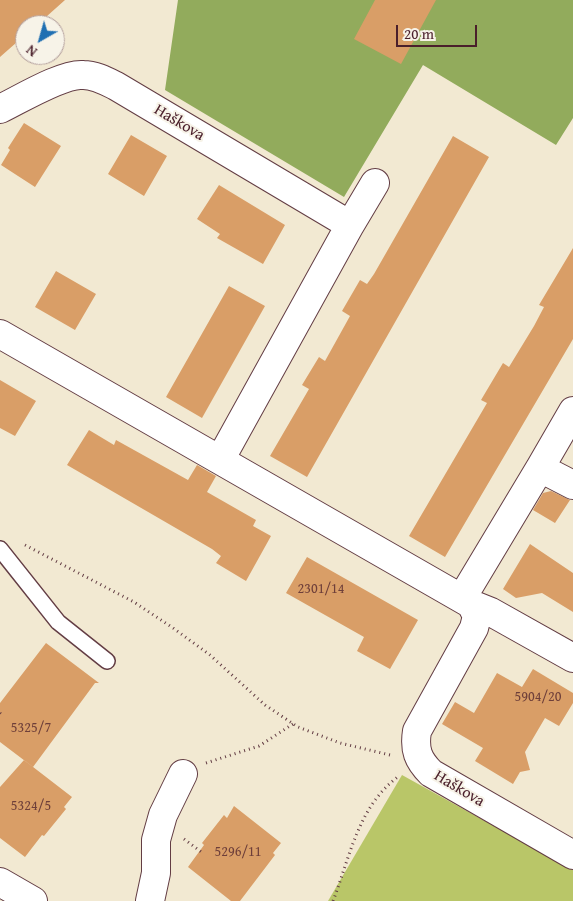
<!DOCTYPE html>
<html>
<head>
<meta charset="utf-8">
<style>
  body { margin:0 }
  #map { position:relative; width:573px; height:901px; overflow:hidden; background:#f2e9d2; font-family:"Gentium Book Plus",serif }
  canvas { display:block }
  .north { position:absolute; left:15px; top:15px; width:50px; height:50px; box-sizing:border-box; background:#f7f3e8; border:1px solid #b29e9c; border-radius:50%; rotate:218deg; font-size:14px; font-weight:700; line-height:20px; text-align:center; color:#4a1f2b }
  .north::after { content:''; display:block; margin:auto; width:18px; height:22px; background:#1f6fb2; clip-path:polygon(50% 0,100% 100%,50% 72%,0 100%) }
  .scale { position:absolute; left:396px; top:25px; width:81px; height:22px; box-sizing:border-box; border:2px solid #4a1f2b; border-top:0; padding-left:6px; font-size:15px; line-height:18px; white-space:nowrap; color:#4a1f2b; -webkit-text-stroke:4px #f7f3e8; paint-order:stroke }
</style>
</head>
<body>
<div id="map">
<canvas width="573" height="901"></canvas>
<div class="north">N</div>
<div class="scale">20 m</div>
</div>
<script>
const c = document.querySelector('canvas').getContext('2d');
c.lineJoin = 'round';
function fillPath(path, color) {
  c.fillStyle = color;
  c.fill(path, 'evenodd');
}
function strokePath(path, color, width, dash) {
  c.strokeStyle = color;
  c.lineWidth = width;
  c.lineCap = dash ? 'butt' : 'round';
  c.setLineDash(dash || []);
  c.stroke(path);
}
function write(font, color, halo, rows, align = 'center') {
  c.font = font + ' "Gentium Book Plus",serif';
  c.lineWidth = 4;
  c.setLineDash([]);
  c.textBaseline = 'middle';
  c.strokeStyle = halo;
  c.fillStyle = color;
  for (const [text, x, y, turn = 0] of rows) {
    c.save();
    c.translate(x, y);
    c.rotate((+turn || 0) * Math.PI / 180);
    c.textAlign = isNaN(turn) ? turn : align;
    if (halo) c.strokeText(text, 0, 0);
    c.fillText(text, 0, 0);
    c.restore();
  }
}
fillPath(new Path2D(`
  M 402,775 L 573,870 L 573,901 L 328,901 Z`), '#b9c668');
fillPath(new Path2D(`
  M 178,0 L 573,0 L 573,118 L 556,145 L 423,65 L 344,197 L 165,90 Z`), '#92ab5c');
fillPath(new Path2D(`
  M 0,0 L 65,0 L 37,25 L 25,25 L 25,35 L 0,57 Z
  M 375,0 L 436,0 L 401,64 L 354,39 Z
  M 24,123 L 61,146 L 35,187 L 1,165 L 10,150 L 8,148 Z
  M 131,135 L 167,156 L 144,196 L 108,174 Z
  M 453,136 L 489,157 L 307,477 L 270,456 L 309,389 L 302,385 L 319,357 L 325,361 L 350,316 L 342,311 L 360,280 L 367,284 L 374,274 Z
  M 219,185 L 285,225 L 263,264 L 217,238 L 220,234 L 197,219 Z
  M 573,248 L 573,339 L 445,557 L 409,536 L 487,403 L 481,400 L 503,363 L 509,367 L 534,326 L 544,307 L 539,305 Z
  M 56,271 L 96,294 L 75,330 L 35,307 Z
  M 229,286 L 265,306 L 202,418 L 166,397 Z
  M 0,380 L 36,401 L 15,436 L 0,428 Z
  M 89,430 L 114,445 L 116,440 L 188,480 L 197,465 L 216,476 L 207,492 L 256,520 L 253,526 L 271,536 L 246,581 L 216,563 L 221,556 L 212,549 L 67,465 Z
  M 551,491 L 570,500 L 555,523 L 533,510 L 543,493 Z
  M 530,544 L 573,573 L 573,612 L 542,593 L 516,598 L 503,589 Z
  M 307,557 L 418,620 L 390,669 L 357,651 L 364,637 L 286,593 Z
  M 46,643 L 99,683 L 95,683 L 33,767 L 0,742 L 0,703 Z
  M 533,669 L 573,693 L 573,703 L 559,726 L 545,718 L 525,752 L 530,770 L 520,772 L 513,784 L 475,761 L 483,748 L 442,724 L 455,702 L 474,713 L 497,673 L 522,687 Z
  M 24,760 L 72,797 L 64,807 L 66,809 L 44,836 L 42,835 L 25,857 L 0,838 L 0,787 Z
  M 234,806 L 281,843 L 273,853 L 275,855 L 240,901 L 231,901 L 188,867 L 204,845 L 202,843 L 224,815 L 227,818 Z`), '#d99e67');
const lane = new Path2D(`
  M 0,549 L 58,622 L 107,661`);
const street = new Path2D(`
  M 0,109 C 19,100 63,73 83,75 C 95,75 106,81 116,86 L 350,225 L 220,460
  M 350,225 L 375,183
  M 0,334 L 471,604 L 477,616 L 474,628 L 417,731 C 414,750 418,760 431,773 L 573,855
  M 540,468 L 573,411
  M 462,598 L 540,468 L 573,485
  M 471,604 L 491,612 L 573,658
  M 0,882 L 33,901
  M 150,901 L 156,873 L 156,840 L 163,815 L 183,774`);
strokePath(lane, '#633d44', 18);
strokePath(street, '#633d44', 30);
strokePath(new Path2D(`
  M 25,545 L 134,602 L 173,628 L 210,655 L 265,705 L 298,727 L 340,743 L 390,755
  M 0,713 L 1,714
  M 206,763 L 259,746 L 293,724
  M 184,839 L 204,854
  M 333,901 C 350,857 358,806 399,776`), '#633d44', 3, [1, 4]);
strokePath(lane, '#fff', 15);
strokePath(street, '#fff', 28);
write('14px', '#6e3f3a', null, [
  ["2301/14",321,589],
  ["5904/20",538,697],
  ["5325/7",31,728],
  ["5324/5",31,806],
  ["5296/11",238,852]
]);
write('16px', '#4a1f2b', '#f7f3e8', [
  ["Haškova",179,123,31],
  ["Haškova",459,789,31]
]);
</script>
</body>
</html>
